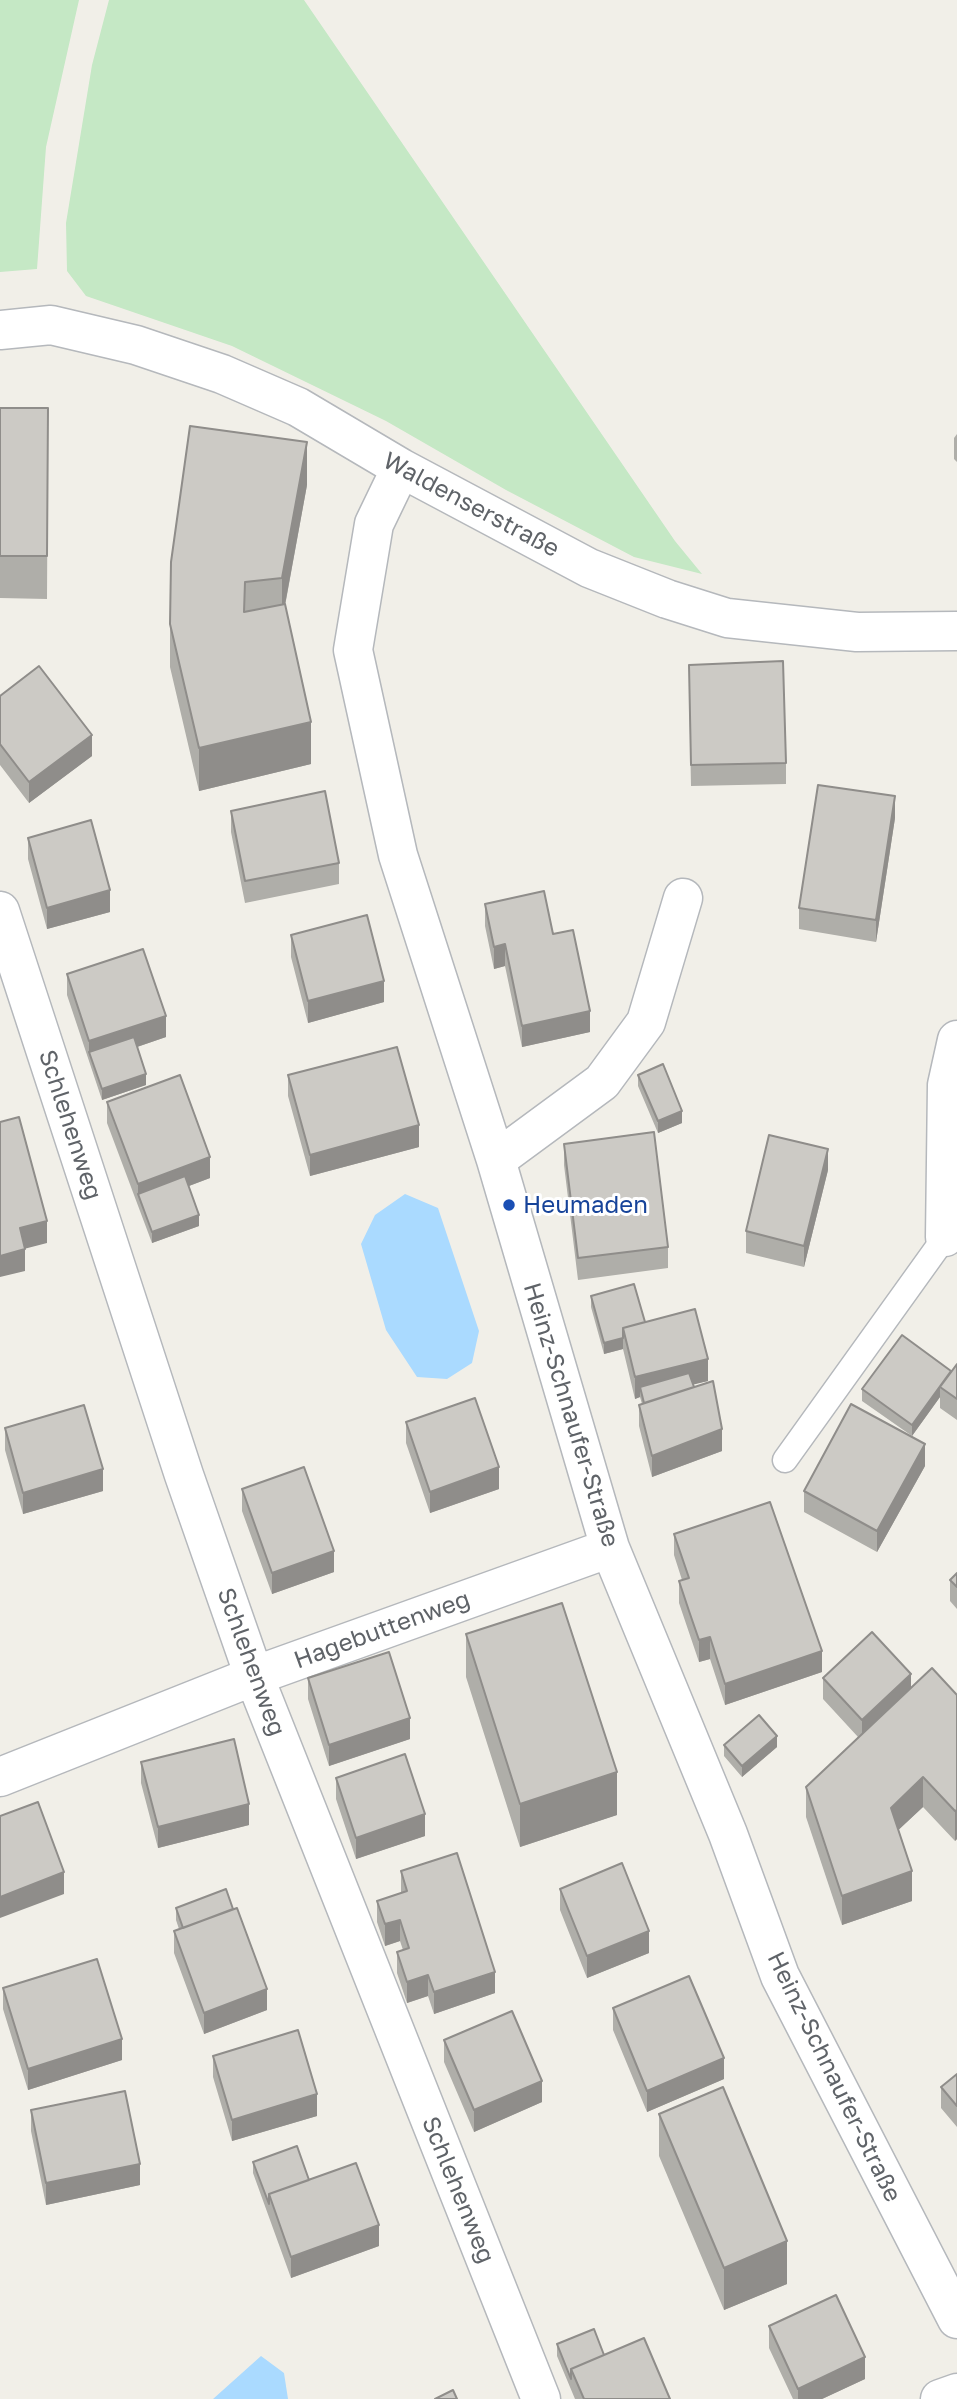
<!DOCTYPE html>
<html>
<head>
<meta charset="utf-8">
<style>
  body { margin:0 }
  canvas { display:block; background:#f1efe8 }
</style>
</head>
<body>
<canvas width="957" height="2399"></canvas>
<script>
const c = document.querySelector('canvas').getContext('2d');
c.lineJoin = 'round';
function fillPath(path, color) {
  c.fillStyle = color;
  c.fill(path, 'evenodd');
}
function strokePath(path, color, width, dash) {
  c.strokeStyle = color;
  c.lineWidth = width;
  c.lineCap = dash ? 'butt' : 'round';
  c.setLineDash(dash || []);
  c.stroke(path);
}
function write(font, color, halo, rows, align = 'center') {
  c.font = font + ' "Golos Text",sans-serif';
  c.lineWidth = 6;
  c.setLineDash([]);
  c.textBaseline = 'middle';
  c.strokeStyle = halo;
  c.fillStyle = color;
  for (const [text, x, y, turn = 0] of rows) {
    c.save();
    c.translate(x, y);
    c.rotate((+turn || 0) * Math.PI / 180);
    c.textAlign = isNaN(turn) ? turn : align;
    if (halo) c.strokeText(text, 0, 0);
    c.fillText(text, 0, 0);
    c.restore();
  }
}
fillPath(new Path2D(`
  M 0,0 L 79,0 L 46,147 L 37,269 L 0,272 Z
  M 109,0 L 304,0 L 675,541 L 702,574 L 634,557 L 506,490 L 386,421 L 232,346 L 86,296 L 67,271 L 66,223 L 92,65 Z`), '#c5e8c5');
fillPath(new Path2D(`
  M 405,1194 L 438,1208 L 479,1331 L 472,1363 L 447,1379 L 417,1377 L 386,1330 L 361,1244 L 375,1215 Z
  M 261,2356 L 284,2373 L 288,2399 L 213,2399 Z`), '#aadaff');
const service = new Path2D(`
  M 785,1460 L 945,1237`);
const minor = new Path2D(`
  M 0,330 L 51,325 L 136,345 L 222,374 L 298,407 L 401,468 L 589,568 L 667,599 L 727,618 L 857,632 L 957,631
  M 401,468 L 374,524 L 353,650 L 398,855 L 496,1160 L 610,1548 L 728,1834 L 780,1976 L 957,2319
  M 0,911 L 184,1475 L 254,1676 L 541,2399
  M 496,1160 L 602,1082 L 646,1022 L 683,898
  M 945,1237 L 947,1085 L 957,1040
  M 0,1777 L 254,1676 L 610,1548
  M 940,2399 L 957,2393`);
strokePath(service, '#b5b8bc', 27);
strokePath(minor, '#b5b8bc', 41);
strokePath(service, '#fff', 24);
strokePath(minor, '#fff', 38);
fillPath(new Path2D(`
  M 0,408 L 48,408 L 47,599 L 0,598 Z
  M 957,434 L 957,462 L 954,459 L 954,438 Z
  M 307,485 L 285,606 L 311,764 L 199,791 L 170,667 L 170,624 Z
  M 689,686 L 786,763 L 786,784 L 691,786 Z
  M 0,696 L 92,756 L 29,803 L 0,765 Z
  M 231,811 L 339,863 L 339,884 L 245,903 L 231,832 Z
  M 895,818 L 876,942 L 799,929 L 799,908 Z
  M 28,838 L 110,912 L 47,929 L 28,859 Z
  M 485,904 L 553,934 L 590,1032 L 522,1047 L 505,966 L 494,969 L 485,926 Z
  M 291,935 L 384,1002 L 308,1023 L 291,957 Z
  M 67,974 L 166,1037 L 137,1047 L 146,1085 L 102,1100 L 67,995 Z
  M 288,1075 L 419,1147 L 310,1176 L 288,1096 Z
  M 638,1075 L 682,1123 L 658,1133 L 638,1086 Z
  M 107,1102 L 210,1178 L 189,1186 L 199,1226 L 152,1243 L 107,1123 Z
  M 564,1144 L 668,1247 L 668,1268 L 578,1280 L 564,1165 Z
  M 828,1170 L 804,1267 L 746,1253 L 746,1231 Z
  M 591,1296 L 645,1322 L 708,1381 L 693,1384 L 722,1451 L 652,1477 L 639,1426 L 639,1405 L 642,1404 L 640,1397 L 635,1399 L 623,1349 L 604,1354 L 591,1307 Z
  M 957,1364 L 957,1420 L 940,1408 L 940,1397 L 912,1436 L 862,1401 L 862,1389 L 951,1372 Z
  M 406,1422 L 499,1489 L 430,1513 L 406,1443 Z
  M 5,1428 L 103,1491 L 23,1514 L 5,1450 Z
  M 925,1466 L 877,1552 L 804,1512 L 804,1491 Z
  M 242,1489 L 334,1572 L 272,1594 L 242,1511 Z
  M 674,1534 L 822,1672 L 725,1705 L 710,1659 L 699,1662 L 679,1603 L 679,1581 L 682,1580 L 674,1555 Z
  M 957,1573 L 957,1609 L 950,1601 L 950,1580 Z
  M 466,1634 L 617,1815 L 520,1847 L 466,1677 Z
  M 308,1678 L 410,1739 L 329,1766 L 308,1699 Z
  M 823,1678 L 911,1688 L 957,1695 L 957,1839 L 955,1841 L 923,1807 L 898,1830 L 912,1901 L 842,1925 L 806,1817 L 806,1787 L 858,1737 L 823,1699 Z
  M 724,1745 L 777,1747 L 742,1777 L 724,1756 Z
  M 141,1762 L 249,1825 L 158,1848 L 141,1783 Z
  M 336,1778 L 425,1836 L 356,1859 L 336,1799 Z
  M 401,1871 L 495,1993 L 434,2014 L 428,1996 L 407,2003 L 397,1973 L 397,1952 L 403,1950 L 400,1941 L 385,1946 L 377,1922 L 377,1901 L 401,1893 Z
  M 560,1889 L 649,1953 L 587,1978 L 560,1910 Z
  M 176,1908 L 267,2010 L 204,2034 L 174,1953 L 174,1931 L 179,1929 L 176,1920 Z
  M 3,1988 L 122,2060 L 28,2090 L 3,2009 Z
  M 613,2008 L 724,2079 L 647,2112 L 613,2030 Z
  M 444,2040 L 542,2102 L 474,2132 L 444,2062 Z
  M 213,2056 L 317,2116 L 232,2141 L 213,2077 Z
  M 957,2074 L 957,2127 L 941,2108 L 941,2087 Z
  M 31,2110 L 140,2185 L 46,2205 L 31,2131 Z
  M 659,2114 L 787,2284 L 724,2310 L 659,2156 Z
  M 253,2162 L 379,2246 L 291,2278 L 253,2173 Z
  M 769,2326 L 865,2379 L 822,2399 L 793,2399 L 769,2348 Z
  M 557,2344 L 604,2355 L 670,2399 L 575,2399 L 557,2356 Z`), '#afaea9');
fillPath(new Path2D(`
  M 307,442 L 307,485 L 282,621 L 282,578 Z
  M 311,722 L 311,764 L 199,791 L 199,748 Z
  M 92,735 L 92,756 L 29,803 L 29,782 Z
  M 895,796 L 895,818 L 876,942 L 876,920 Z
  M 110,890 L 110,912 L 47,929 L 47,908 Z
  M 505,944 L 505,966 L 494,969 L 494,947 Z
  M 384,981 L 384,1002 L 308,1023 L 308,1001 Z
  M 590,1011 L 590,1032 L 522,1047 L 522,1026 Z
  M 166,1016 L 166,1037 L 93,1062 L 89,1052 L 89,1041 Z
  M 146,1074 L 146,1085 L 102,1100 L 102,1089 Z
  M 682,1111 L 682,1123 L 658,1133 L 658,1121 Z
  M 419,1125 L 419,1147 L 310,1176 L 310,1155 Z
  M 828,1149 L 828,1170 L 804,1267 L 804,1246 Z
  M 210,1157 L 210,1178 L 141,1204 L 138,1194 L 138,1184 Z
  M 199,1215 L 199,1226 L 152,1243 L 152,1232 Z
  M 47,1221 L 47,1243 L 20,1250 L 20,1228 Z
  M 25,1249 L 25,1271 L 0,1277 L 0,1256 Z
  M 623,1338 L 623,1349 L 604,1354 L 604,1343 Z
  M 708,1359 L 708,1381 L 643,1397 L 640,1387 L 640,1397 L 635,1399 L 635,1377 Z
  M 951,1371 L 940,1387 L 940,1397 L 912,1436 L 912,1425 Z
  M 722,1429 L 722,1451 L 652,1477 L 652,1456 Z
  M 925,1444 L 925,1466 L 877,1552 L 877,1531 Z
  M 499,1467 L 499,1489 L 430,1513 L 430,1492 Z
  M 103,1469 L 103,1491 L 23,1514 L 23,1493 Z
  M 334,1551 L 334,1572 L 272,1594 L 272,1573 Z
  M 710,1637 L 710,1659 L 699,1662 L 699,1640 Z
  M 822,1651 L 822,1672 L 725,1705 L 725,1684 Z
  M 911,1674 L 911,1696 L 862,1742 L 862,1720 Z
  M 410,1718 L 410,1739 L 329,1766 L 329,1745 Z
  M 777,1736 L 777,1747 L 742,1777 L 742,1766 Z
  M 617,1772 L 617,1815 L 520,1847 L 520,1804 Z
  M 923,1777 L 923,1807 L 891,1837 L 891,1808 Z
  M 249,1804 L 249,1825 L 158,1848 L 158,1827 Z
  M 957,1810 L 957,1839 L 955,1841 L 955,1811 Z
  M 425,1814 L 425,1836 L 356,1859 L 356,1838 Z
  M 912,1871 L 912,1901 L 842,1925 L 842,1896 Z
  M 64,1872 L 64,1894 L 0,1918 L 0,1897 Z
  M 400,1920 L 400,1941 L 385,1946 L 385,1924 Z
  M 649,1931 L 649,1953 L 587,1978 L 587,1956 Z
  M 495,1972 L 495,1993 L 434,2014 L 434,1992 Z
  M 428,1975 L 428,1996 L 407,2003 L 407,1982 Z
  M 267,1989 L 267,2010 L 204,2034 L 204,2013 Z
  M 122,2039 L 122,2060 L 28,2090 L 28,2069 Z
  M 724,2058 L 724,2079 L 647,2112 L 647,2091 Z
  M 542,2081 L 542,2102 L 474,2132 L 474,2110 Z
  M 317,2094 L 317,2116 L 232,2141 L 232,2120 Z
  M 140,2164 L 140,2185 L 46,2205 L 46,2183 Z
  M 379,2225 L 379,2246 L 291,2278 L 291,2257 Z
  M 787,2241 L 787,2284 L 724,2310 L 724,2268 Z
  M 865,2357 L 865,2379 L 822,2399 L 798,2399 L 798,2389 Z`), '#8f8d8a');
const building = new Path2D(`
  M 0,408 L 48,408 L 47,556 L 0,556 Z
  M 190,426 L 307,442 L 282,578 L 245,582 L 244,612 L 285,604 L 311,722 L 199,748 L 170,624 L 171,562 Z
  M 783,661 L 786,763 L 691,765 L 689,665 Z
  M 39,666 L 92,735 L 29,782 L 0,744 L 0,696 Z
  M 818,785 L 895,796 L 876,920 L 799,908 Z
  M 325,791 L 339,863 L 245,881 L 231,811 Z
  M 91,820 L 110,890 L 47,908 L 28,838 Z
  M 544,891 L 553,934 L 573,930 L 590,1011 L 522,1026 L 505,944 L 494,947 L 485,904 Z
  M 367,915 L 384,981 L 308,1001 L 291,935 Z
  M 143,949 L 166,1016 L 89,1041 L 67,974 Z
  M 134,1037 L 146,1074 L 102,1089 L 89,1052 Z
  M 397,1047 L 419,1125 L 310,1155 L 288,1075 Z
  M 663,1064 L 682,1111 L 658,1121 L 638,1075 Z
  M 180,1075 L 210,1157 L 138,1184 L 107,1102 Z
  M 19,1117 L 47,1221 L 20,1228 L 25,1249 L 0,1256 L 0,1122 Z
  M 654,1132 L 668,1247 L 578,1258 L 564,1144 Z
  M 769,1135 L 828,1149 L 804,1246 L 746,1231 Z
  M 185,1176 L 199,1215 L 152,1232 L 138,1194 Z
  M 634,1284 L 645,1322 L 623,1328 L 623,1338 L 604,1343 L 591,1296 Z
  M 695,1309 L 708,1359 L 635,1377 L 623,1328 Z
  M 902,1335 L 951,1371 L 912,1425 L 862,1389 Z
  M 957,1364 L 957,1399 L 940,1387 Z
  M 689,1373 L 694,1387 L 644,1403 L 640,1387 Z
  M 713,1381 L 722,1429 L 652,1456 L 639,1405 Z
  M 475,1398 L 499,1467 L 430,1492 L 406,1422 Z
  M 851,1404 L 925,1444 L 877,1531 L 804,1491 Z
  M 84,1405 L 103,1469 L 23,1493 L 5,1428 Z
  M 304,1467 L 334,1551 L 272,1573 L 242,1489 Z
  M 770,1502 L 822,1651 L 725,1684 L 710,1637 L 699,1640 L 689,1611 L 679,1581 L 689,1578 L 674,1534 Z
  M 957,1573 L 957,1587 L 950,1580 Z
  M 562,1603 L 617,1772 L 520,1804 L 466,1634 Z
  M 872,1632 L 911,1674 L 862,1720 L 823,1678 Z
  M 389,1652 L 410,1718 L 329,1745 L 308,1678 Z
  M 932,1668 L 957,1695 L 957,1810 L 955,1811 L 923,1777 L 891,1808 L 912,1871 L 842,1896 L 806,1787 Z
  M 759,1715 L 777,1736 L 742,1766 L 724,1745 Z
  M 234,1739 L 249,1804 L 158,1827 L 141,1762 Z
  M 405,1754 L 425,1814 L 356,1838 L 336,1778 Z
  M 38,1802 L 64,1872 L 0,1897 L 0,1816 Z
  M 457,1853 L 495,1972 L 434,1992 L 428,1975 L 407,1982 L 397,1952 L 409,1948 L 400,1920 L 385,1924 L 377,1901 L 407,1891 L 401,1871 Z
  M 622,1863 L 649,1931 L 587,1956 L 560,1889 Z
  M 226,1889 L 233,1909 L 183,1928 L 176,1908 Z
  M 237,1908 L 267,1989 L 204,2013 L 174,1931 Z
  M 97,1959 L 122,2039 L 28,2069 L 3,1988 Z
  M 689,1976 L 724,2058 L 647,2091 L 613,2008 Z
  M 512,2011 L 542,2081 L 474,2110 L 444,2040 Z
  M 298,2030 L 317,2094 L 232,2120 L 213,2056 Z
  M 957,2074 L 957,2106 L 941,2087 Z
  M 723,2087 L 787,2241 L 724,2268 L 659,2114 Z
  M 125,2091 L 140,2164 L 46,2183 L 31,2110 Z
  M 297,2146 L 309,2180 L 269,2194 L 269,2204 L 253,2162 Z
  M 356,2163 L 379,2225 L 291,2257 L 269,2194 Z
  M 836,2295 L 865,2357 L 798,2389 L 769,2326 Z
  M 594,2329 L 604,2355 L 571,2369 L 571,2379 L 557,2344 Z
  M 644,2338 L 670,2399 L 584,2399 L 571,2369 Z
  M 453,2390 L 457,2399 L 435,2399 Z`);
fillPath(building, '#cccac5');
strokePath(building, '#8f8d8a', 2);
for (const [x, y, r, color] of [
  [509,1205,7,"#1a4fb4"]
]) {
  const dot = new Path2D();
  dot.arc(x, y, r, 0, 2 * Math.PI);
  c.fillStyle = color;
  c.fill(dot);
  strokePath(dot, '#fff', 2.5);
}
write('24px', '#5f6368', '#fff', [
  ["Waldenserstraße",471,505,28],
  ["Schlehenweg",70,1125,72],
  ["Heinz-Schnaufer-Straße",571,1415,73],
  ["Hagebuttenweg",382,1630,-20],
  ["Schlehenweg",251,1662,70],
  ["Heinz-Schnaufer-Straße",834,2077,64],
  ["Schlehenweg",458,2190,68]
]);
write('24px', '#164399', '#fff', [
  ["Heumaden",523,1205]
], 'left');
</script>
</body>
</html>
